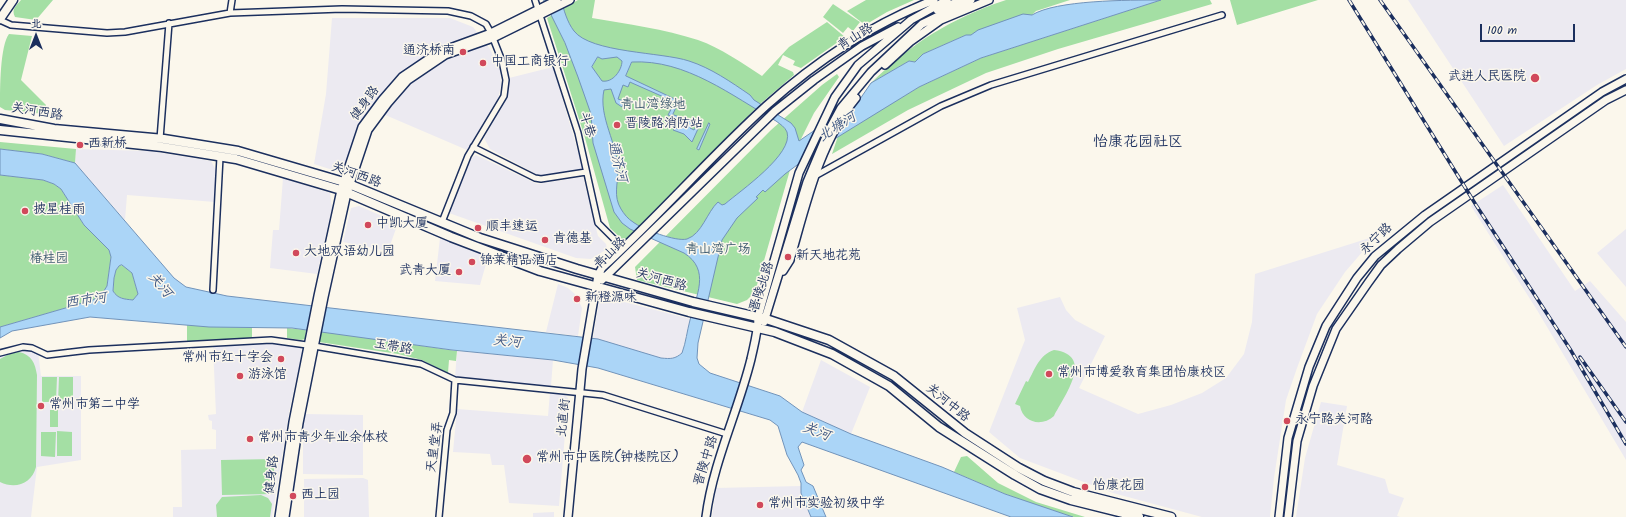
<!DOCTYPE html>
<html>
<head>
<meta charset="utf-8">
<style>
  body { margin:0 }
  #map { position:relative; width:1626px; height:517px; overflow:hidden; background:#fbf7ec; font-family:Kalam,"LXGW WenKai TC",sans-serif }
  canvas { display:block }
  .north { position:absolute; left:16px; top:16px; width:40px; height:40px; -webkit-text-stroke:3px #fbf7ec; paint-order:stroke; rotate:0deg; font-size:11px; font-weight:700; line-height:16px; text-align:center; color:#1b2f5e }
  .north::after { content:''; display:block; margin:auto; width:14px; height:18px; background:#1b2f5e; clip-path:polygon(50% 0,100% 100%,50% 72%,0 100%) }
  .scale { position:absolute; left:1480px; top:24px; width:95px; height:18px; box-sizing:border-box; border:2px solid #1b2f5e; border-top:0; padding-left:5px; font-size:12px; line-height:14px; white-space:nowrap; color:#1b2f5e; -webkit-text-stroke:3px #fbf7ec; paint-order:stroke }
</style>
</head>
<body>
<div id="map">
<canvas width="1626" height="517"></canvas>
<div class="north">北</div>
<div class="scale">100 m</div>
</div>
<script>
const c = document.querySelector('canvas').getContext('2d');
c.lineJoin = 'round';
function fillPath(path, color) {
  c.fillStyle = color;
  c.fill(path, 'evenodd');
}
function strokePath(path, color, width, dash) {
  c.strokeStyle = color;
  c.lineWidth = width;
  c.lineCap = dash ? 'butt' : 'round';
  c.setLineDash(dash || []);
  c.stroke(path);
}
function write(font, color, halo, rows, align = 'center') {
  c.font = font + ' Kalam,"LXGW WenKai TC",sans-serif';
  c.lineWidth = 3;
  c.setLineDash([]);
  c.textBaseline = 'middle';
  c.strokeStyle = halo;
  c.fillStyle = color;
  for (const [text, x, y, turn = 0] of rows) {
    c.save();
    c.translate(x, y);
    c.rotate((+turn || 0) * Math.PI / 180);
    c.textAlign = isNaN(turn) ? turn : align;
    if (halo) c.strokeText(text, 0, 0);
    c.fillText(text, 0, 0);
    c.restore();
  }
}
fillPath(new Path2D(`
  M 1408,0 L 1626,0 L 1626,69 L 1597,85 L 1504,146 Z
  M 332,18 L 450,18 L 473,27 L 490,49 L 500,70 L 501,85 L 498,99 L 467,150 L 383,114 L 389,107 L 376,101 L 359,124 L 344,169 L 339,172 L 314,164 L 326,94 Z
  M 553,67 L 583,169 L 540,176 L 490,149 L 484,138 L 507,95 L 509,78 Z
  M 76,149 L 149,151 L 211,161 L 217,172 L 215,202 L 127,195 L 125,220 L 75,163 Z
  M 476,155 L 537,184 L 583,177 L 598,236 L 606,244 L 607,249 L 591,259 L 576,258 L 449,213 L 471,158 Z
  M 283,178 L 330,193 L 332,208 L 317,274 L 270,268 L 273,230 L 279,230 Z
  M 1503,185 L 1575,291 L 1590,281 L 1626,322 L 1626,460 L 1537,310 L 1471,206 Z
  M 359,206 L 398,223 L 388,251 L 343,242 L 351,208 Z
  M 1626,229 L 1626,287 L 1597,253 Z
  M 1376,236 L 1345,272 L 1317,314 L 1297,368 L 1286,400 L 1274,478 L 1270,517 L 1202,517 L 1113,493 L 1020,458 L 989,432 L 1025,340 L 1017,308 L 1060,297 L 1066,310 L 1075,320 L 1105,336 L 1079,388 L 1138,414 L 1171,405 L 1202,393 L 1226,378 L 1244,354 L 1252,322 L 1255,274 Z
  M 440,238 L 488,257 L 480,285 L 435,281 Z
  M 558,284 L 568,288 L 576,295 L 582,308 L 578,336 L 546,332 Z
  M 609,298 L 690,319 L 682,353 L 672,359 L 661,358 L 593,338 L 599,303 L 603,299 Z
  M 271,342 L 297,345 L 301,347 L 302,353 L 290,407 L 272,517 L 173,517 L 173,507 L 182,507 L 181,450 L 216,449 L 216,430 L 212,429 L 212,421 L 209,420 L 208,415 L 216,414 L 213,346 Z
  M 24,349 L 38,352 L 41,376 L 81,376 L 81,460 L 37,467 L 31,517 L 0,517 L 0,355 Z
  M 457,351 L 553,360 L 551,386 L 455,378 Z
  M 821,360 L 870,387 L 851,434 L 802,412 Z
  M 550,392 L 563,393 L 568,398 L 559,506 L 509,503 L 504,465 L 492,465 L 490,454 L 453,452 L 457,409 L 548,416 Z
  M 1321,402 L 1347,406 L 1337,465 L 1385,479 L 1389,493 L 1404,498 L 1397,516 L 1400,517 L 1296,517 L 1305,458 Z
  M 305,414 L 363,415 L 363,475 L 303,474 L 303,425 Z
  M 363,478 L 368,480 L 369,517 L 304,517 L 304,479 Z
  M 801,486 L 801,493 L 811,517 L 712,517 L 716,488 Z
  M 554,512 L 554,517 L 533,517 L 533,513 Z`), '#eceaf1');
fillPath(new Path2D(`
  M 21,0 L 53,0 L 36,20 L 15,17 C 11,9 16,6 21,0 Z
  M 578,0 L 595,0 L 592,18 C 628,24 664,29 698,40 C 721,48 742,63 762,76 L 789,47 L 827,22 L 845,37 L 801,68 L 793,65 L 795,61 L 783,55 L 778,65 L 793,72 L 794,75 L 760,104 L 624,241 L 610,228 L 585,138 L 547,18 Z
  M 866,0 L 914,0 L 887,12 L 865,25 L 847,11 Z
  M 1006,0 L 1070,0 L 1036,11 L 1032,15 L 971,35 L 966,35 L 923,54 L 915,62 L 909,61 L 871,83 C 913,42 950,19 1006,0 Z
  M 1161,0 L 1210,0 L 1212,4 L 1058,49 L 986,73 L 908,110 L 832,154 L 838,136 L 852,127 L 919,87 L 981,58 Z
  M 1230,0 L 1318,0 L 1237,25 Z
  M 833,4 L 860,22 L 853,31 L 848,27 L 843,33 L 823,17 Z
  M 9,34 L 32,36 L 21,80 L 46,105 L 45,114 L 5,110 L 0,107 C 0,88 0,46 9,34 Z
  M 837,74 L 839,77 L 814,113 L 796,149 L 755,292 L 747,300 L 737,304 L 637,280 L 635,267 L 771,130 L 822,85 Z
  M 0,142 L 76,149 L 75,163 L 42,154 L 0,149 Z
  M 0,175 L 43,180 L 54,184 L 61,189 L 84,225 L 109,250 L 111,257 L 107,286 L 102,294 L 93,300 L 0,327 Z
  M 122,265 L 132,273 L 138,294 L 133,300 C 124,299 118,299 113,291 L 114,278 L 116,270 L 119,266 Z
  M 187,325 L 252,327 L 252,338 L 187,342 Z
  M 287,328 L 306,330 L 305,339 L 301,340 L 287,338 Z
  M 320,331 L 457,351 L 456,361 L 449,360 L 448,373 L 422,360 L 398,354 L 319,342 Z
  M 1054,350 C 1095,355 1065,395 1054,416 C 1042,427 1023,423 1020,406 L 1015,404 L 1026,381 L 1028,382 C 1035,369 1039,355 1054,350 Z
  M 19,352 C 32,355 35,363 37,375 L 36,467 C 32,483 16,490 0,482 L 0,359 L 11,353 Z
  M 42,377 L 57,377 L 56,402 L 42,402 Z
  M 59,377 L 73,377 L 73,402 L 58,402 Z
  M 50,410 L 58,410 L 58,427 L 50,427 Z
  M 57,431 L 72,432 L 72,456 L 57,456 Z
  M 41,432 L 56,432 L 55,457 L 41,456 Z
  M 967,456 L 998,483 L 1036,502 L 1085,517 L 1073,517 L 1063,514 L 1005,494 L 954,472 L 961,457 Z
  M 274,459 L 274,494 L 222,495 L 221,460 Z
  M 261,495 L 268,498 L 272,504 L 270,517 L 217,517 L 216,505 L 222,497 Z`), '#a4dfa4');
const water = new Path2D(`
  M 544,0 L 561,0 C 564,10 567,22 574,31 C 591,53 662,52 689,61 C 711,68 731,82 750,95 L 754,100 L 791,123 L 795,128 L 799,141 L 860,99 L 871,83 L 909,61 L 915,62 L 923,54 L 966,35 L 971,35 L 978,30 L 1023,14 L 1032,15 C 1056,0 1128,0 1161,0 L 981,58 L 919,87 L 820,148 L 785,174 L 765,192 L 763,190 L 756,197 L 758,198 L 737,218 L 722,240 L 698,343 L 697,358 L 699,364 L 710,373 L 780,396 L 802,412 L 851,434 L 942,467 L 1005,494 L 1073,517 L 1011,517 L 802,442 L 798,447 L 804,465 L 801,470 L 806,482 L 813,486 L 826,517 L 811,517 L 801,493 L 801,483 L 798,475 L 787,455 L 778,426 L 770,420 L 598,368 L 553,360 L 452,350 L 292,328 L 209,327 L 90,317 L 12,331 L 0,338 L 0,327 L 93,300 L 102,294 L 107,286 L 111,257 L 109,250 L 84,225 L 61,189 L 54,184 L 43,180 L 0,175 L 0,149 L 42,154 L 75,163 L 174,278 L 186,287 L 227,296 L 598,339 L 661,358 C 671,359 675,359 682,353 C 686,342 687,331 690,320 C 696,296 711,270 684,253 L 630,229 L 622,223 L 614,212 L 593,143 L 591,114 L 578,77 L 565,43 ZM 598,57 L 602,59 L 617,57 L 622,61 C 622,70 613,83 602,81 L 592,67 ZM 632,62 C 686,59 732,96 776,121 C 780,124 785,127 787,132 C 794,154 740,191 725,204 L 722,205 L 718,202 C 707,212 702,234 687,239 C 676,242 642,229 633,222 C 628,219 624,214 621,209 C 613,196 618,184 618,170 C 618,144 598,117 604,90 L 611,89 L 616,103 L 622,107 L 624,101 L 618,99 L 623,85 L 628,87 L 630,82 L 632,83 L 675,102 L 668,115 L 672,116 L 679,101 L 626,76 ZM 122,265 L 132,273 L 138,294 L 133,300 C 124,299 118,299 113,291 L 114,278 L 116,270 L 119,266 Z
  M 674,115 L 692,122 L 690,128 L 694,130 L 700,119 L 702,120 L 692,142 L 684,134 L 673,130 L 675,128 L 678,129 L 681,121 L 673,117 Z
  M 709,123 L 710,124 L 699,150 L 697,149 Z`);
fillPath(water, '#abd5f7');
strokePath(water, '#7193ba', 1);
const street = new Path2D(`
  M 535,0 L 578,133 L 598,223 L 623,248
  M 230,13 L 232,0
  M 0,20 L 11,25 L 107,33 L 125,32 L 230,13 L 342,9 L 448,11 L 471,16 L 486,24 L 491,33 L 502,61 L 506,80 L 504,96 L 468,156 L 442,222
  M 160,139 L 169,23
  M 473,147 L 535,178 L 541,179 L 586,172
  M 815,176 L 941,106 L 991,85 L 1222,15
  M 213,290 L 220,157
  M 0,353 L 23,347 L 32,348 L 47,355 L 89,350 L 271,340 L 314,346 L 421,364 L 455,380 L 603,395 L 727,434
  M 439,517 L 447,430 L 453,413 L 455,380`);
const secondary = new Path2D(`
  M 937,10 L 962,0
  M 885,65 L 910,42 L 941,20 L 989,0
  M 783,271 L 790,260 C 806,205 819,143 856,98
  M 602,280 L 775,111 L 814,80 L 862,46 L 898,27
  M 764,322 L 807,182 L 828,132 L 841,108 L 871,72 L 922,24 L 971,0
  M 279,517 L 293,422 L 318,296 L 341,190 L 362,127 L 382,100 L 402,77 L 439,52 L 491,33 L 557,0
  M 285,517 L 299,423 L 324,297 L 347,193 L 368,130 L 388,103 L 408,80 L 445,55 L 493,38 L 570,0
  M 568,517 L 582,369 L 598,275 L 602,268 C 659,216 709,158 766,106 C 815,62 872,24 934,0
  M 706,517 C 713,462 738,412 751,359 C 754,345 758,332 758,317 L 799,173 L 835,97 L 858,65 L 911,20 L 947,0
  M 1279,517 L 1288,438 L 1309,367 L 1326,326 L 1357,278 L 1375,256 L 1425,215 L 1602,92 L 1626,79
  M 1288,517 L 1297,441 L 1313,386 L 1336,329 L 1368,283 L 1381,265 L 1398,249 L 1430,222 L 1606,100 L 1626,90`);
const primary = new Path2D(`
  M 0,19 L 13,0
  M 0,119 L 54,129 L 164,139 L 238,151 L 344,182 L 480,238 L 577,269 L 693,302 L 766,319 L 829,340 L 894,376 L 965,433 L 1019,468 L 1044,481 L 1073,492 L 1171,517
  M 0,130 L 162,147 L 236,159 L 341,190 L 451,237 L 540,271 L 689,312 L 775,332 L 832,354 L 889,386 L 939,427 L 1015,475 L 1040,489 L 1071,500 L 1139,517`);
strokePath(street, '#1b2f5e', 8);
strokePath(secondary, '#1b2f5e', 10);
strokePath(primary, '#1b2f5e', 11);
strokePath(street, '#fbf7ec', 5);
strokePath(secondary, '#fbf7ec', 7);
strokePath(primary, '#fbf7ec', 8);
const rail = new Path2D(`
  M 1349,0 L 1476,205 L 1570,349 L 1626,444
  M 1380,0 L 1626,347
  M 1580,357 L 1626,422`);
strokePath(rail, '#1b2f5e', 3.5);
strokePath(rail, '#fbf7ec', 2, [6]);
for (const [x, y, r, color] of [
  [463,52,4,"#d1495b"],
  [483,63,4,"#d1495b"],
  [1535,78,5,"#d1495b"],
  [617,125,4,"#d1495b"],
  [80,145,4,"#d1495b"],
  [25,211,4,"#d1495b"],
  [368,225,4,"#d1495b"],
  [478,228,4,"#d1495b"],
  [545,240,4,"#d1495b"],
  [296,253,4,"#d1495b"],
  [788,257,4,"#d1495b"],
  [472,262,4,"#d1495b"],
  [459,272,4,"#d1495b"],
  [577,299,4,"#d1495b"],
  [281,359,4,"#d1495b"],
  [1049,374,4,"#d1495b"],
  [240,376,4,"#d1495b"],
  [41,406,4,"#d1495b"],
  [1287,421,4,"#d1495b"],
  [250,439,4,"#d1495b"],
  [527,459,5,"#d1495b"],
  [1085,487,4,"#d1495b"],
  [293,496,4,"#d1495b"],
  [760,505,4,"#d1495b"]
]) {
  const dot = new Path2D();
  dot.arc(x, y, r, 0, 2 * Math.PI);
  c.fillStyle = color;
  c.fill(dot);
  strokePath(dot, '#fbf7ec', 1.5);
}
write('13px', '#1b2f5e', '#fbf7ec', [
  ["青山路",856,38,-32],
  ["健身路",366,104,-54],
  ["关河西路",37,113,9],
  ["斗巷",586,125,74],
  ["关河西路",356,176,20],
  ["永宁路",1377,240,-44],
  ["青山路",611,254,-45],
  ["关河西路",661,281,16],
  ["晋陵北路",763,287,-72],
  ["玉带路",393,348,10],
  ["关河中路",947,404,39],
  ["北直街",565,418,-84],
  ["天皇堂弄",436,447,-82],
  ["晋陵中路",707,461,-73],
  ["健身路",273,475,-83]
]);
write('13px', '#1b2f5e', '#fbf7ec', [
  ["通济桥南",455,52,"right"],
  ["中国工商银行",491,63],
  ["武进人民医院",1526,78,"right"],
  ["晋陵路消防站",625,125],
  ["西新桥",88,145],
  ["披星桂雨",33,211],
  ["中凯大厦",376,225],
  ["顺丰速运",486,228],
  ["肯德基",553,240],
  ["大地双语幼儿园",304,253],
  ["新天地花苑",796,257],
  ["锦莱精品酒店",480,262],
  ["武青大厦",451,272,"right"],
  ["新橙源味",585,299],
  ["常州市红十字会",273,359,"right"],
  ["常州市博爱教育集团怡康校区",1057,374],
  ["游泳馆",248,376],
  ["常州市第二中学",49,406],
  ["永宁路关河路",1295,421],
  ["常州市青少年业余体校",258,439],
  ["常州市中医院(钟楼院区)",536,459],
  ["怡康花园",1093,487],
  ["西上园",301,496],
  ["常州市实验初级中学",768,505]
], 'left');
write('13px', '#3d5b70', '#fbf7ec', [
  ["青山湾绿地",653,106],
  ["青山湾广场",718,251],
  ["椿桂园",49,260]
]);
write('italic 14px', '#3f5884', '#fbf7ec', [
  ["北塘河",838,128,-33],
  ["通济河",616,162,76],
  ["关河",159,286,50],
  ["西市河",86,302,-8],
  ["关河",507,343,6],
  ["关河",816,433,21]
]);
write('15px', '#1b2f5e', '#fbf7ec', [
  ["怡康花园社区",1138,143]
]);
</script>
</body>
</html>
